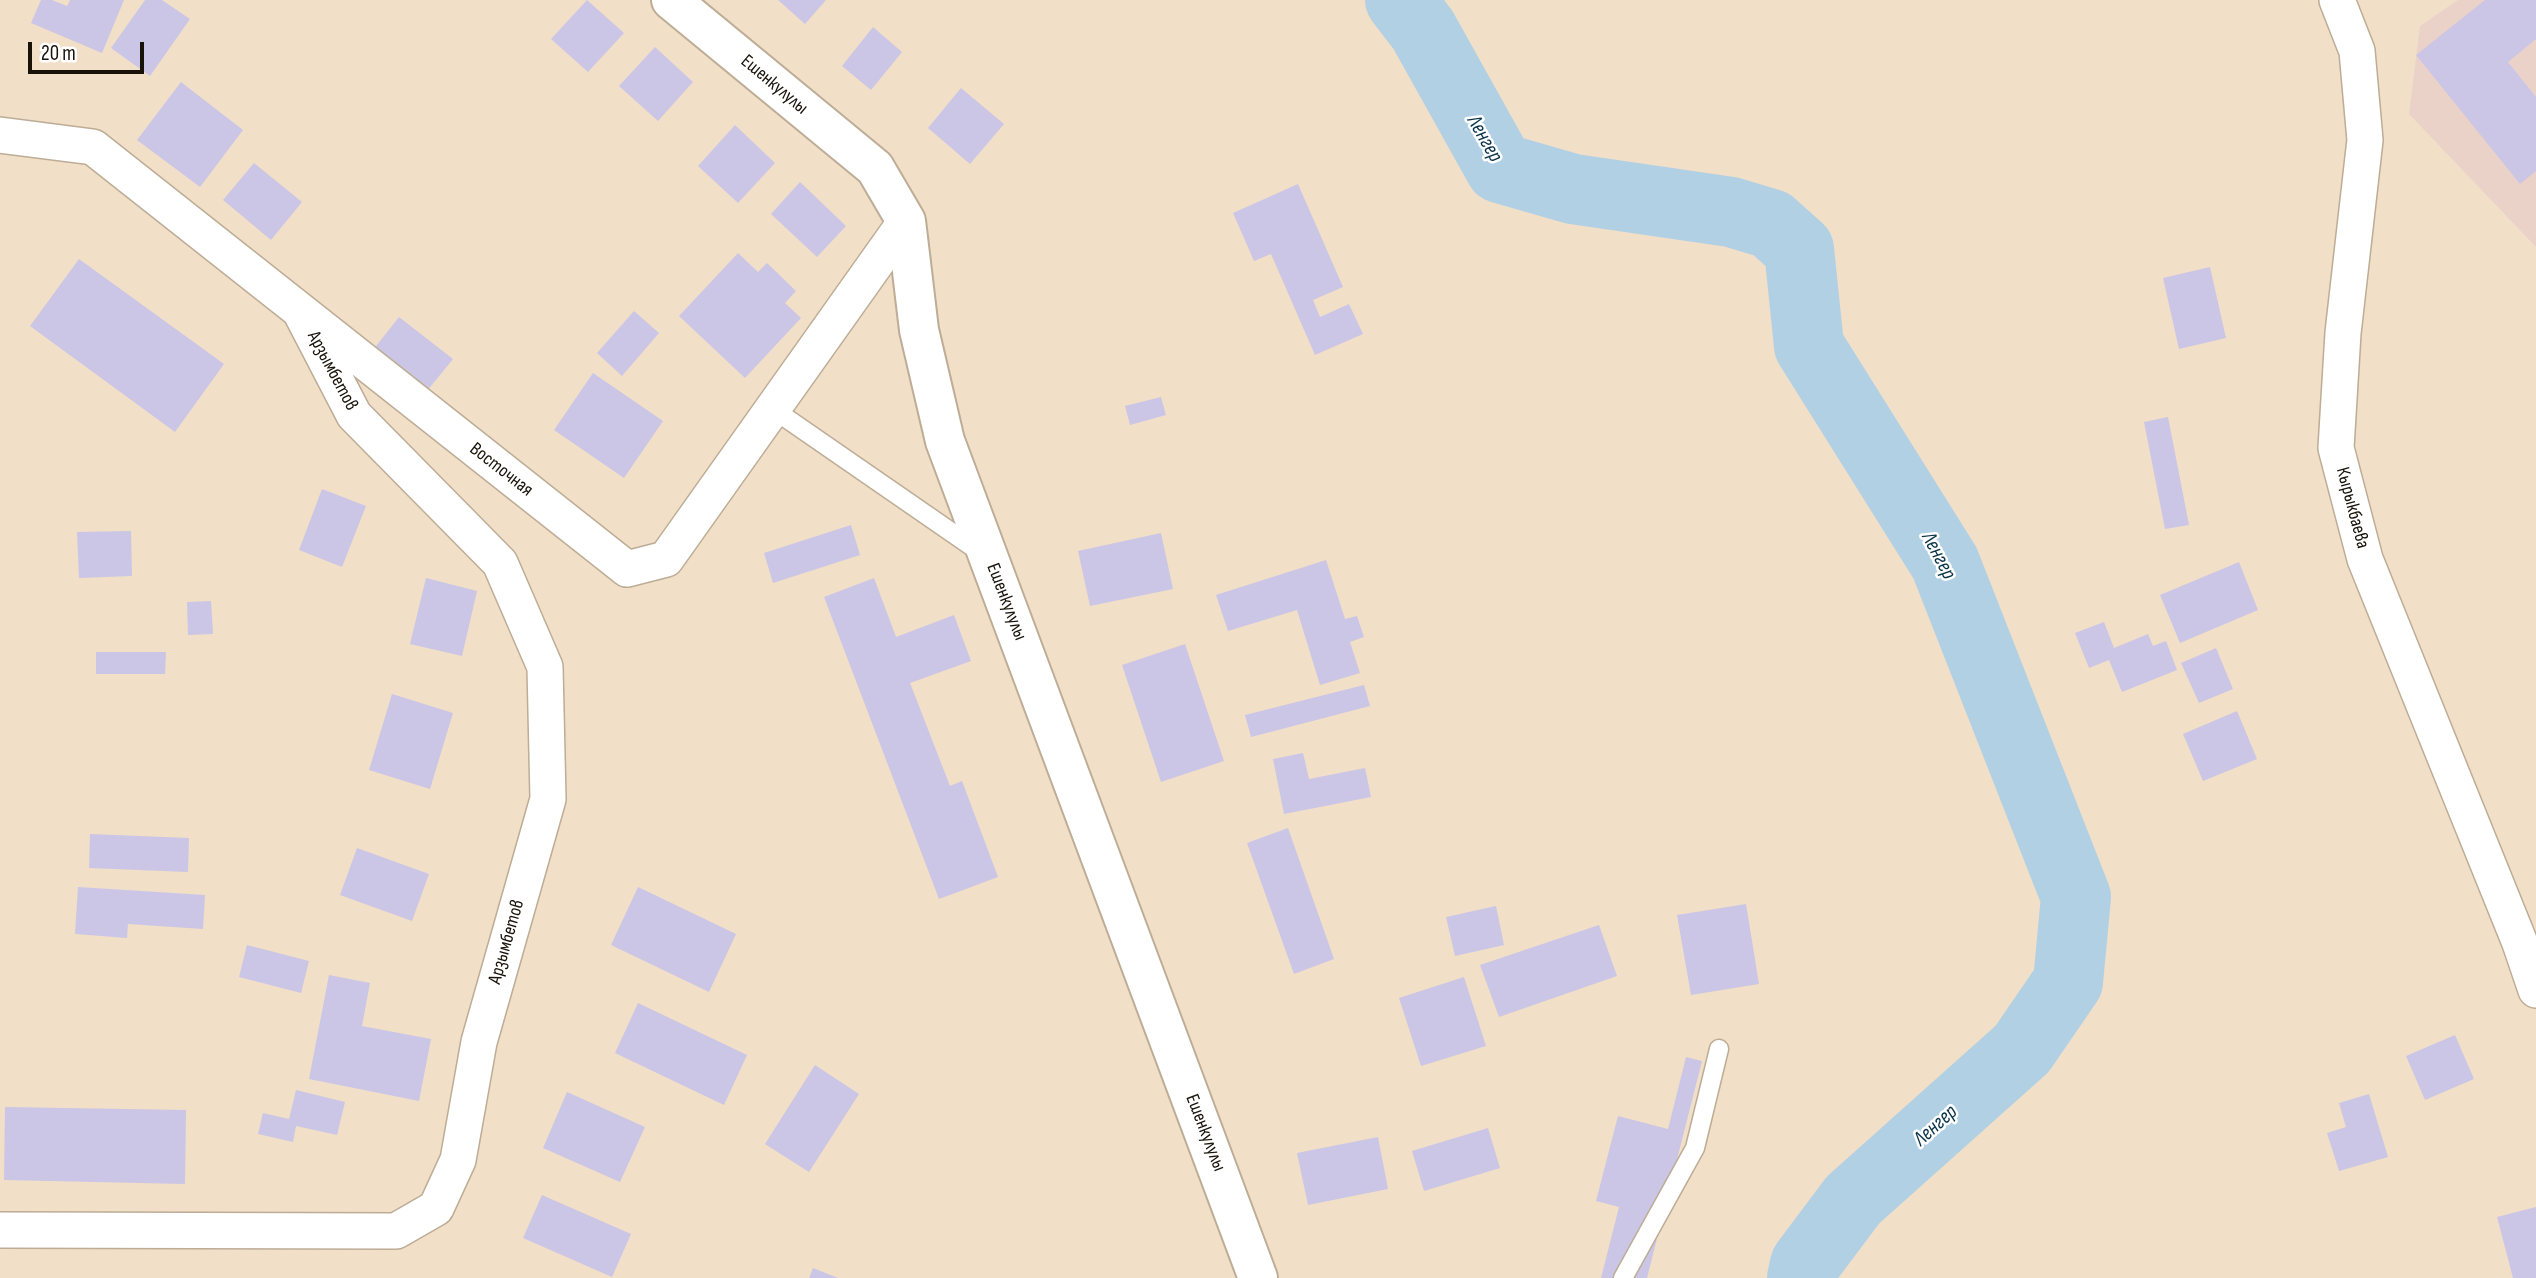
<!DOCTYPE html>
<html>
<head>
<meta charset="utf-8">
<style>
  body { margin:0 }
  #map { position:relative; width:2536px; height:1278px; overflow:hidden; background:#f1dfc8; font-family:"Sofia Sans Condensed",sans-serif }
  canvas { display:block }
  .scale { position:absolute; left:28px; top:42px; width:116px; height:32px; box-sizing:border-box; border:4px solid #181209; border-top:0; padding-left:9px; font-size:21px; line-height:24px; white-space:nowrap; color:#181209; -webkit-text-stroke:5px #fff; paint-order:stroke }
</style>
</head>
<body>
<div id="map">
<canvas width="2536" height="1278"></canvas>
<div class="scale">20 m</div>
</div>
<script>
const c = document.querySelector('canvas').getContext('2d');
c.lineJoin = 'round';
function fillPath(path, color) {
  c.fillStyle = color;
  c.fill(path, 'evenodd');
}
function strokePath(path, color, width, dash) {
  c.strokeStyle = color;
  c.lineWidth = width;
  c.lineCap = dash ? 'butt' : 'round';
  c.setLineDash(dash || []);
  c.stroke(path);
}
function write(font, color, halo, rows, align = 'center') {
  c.font = font + ' "Sofia Sans Condensed",sans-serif';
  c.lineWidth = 5;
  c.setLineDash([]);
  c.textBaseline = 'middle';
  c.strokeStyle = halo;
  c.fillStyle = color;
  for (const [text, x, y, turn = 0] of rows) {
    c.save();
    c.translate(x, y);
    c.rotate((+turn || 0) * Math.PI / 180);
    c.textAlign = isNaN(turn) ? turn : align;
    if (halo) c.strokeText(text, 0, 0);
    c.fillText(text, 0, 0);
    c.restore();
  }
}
fillPath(new Path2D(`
  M 2458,0 L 2536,0 L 2536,247 L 2409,114 L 2420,26 Z`), '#ebd2c9');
strokePath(new Path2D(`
  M 1400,0 L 1423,30 L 1500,168 L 1573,189 L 1731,212 L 1771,224 L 1799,249 L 1809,346 L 1945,563 L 2076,897 L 2068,982 L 2022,1049 L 1853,1200 L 1805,1264 L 1802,1278`), '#b2d0e4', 70);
fillPath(new Path2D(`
  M 41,0 L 52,0 L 67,6 L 70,0 L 124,0 L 102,53 L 31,23 Z
  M 145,0 L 162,0 L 190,19 L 150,76 L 111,48 Z
  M 587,0 L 624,33 L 588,72 L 551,39 Z
  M 778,0 L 826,0 L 805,24 Z
  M 2485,0 L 2536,0 L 2536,39 L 2508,62 L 2536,97 L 2536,171 L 2520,184 L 2416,55 Z
  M 873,27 L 902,52 L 871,90 L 842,66 Z
  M 655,47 L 693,82 L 658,121 L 619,86 Z
  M 181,82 L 243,130 L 200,187 L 137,140 Z
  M 961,88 L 1004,124 L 970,164 L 928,128 Z
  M 735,125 L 775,163 L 738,203 L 698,166 Z
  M 254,163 L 302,202 L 271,240 L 223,200 Z
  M 800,182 L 846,226 L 817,257 L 771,214 Z
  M 1298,184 L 1343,287 L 1313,300 L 1320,317 L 1349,304 L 1363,334 L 1315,355 L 1271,254 L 1254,261 L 1233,213 Z
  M 738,253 L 758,272 L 767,263 L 796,291 L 785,303 L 801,318 L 745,378 L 679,316 Z
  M 79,259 L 224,364 L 175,432 L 30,326 Z
  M 2210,267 L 2226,338 L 2179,349 L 2163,278 Z
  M 634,311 L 659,333 L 622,376 L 597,353 Z
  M 399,317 L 453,359 L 422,397 L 369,355 Z
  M 593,373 L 663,421 L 624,478 L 554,430 Z
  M 1161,397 L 1166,415 L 1130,425 L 1125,406 Z
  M 2168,417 L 2189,525 L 2165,529 L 2144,422 Z
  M 322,489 L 366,506 L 342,567 L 299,550 Z
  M 851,525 L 860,555 L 773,583 L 764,553 Z
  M 131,531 L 132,576 L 79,578 L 77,532 Z
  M 1161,533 L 1173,589 L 1090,606 L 1078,551 Z
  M 1326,560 L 1345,619 L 1357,616 L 1364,637 L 1350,642 L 1360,673 L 1320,685 L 1297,610 L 1228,631 L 1216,595 Z
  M 2239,562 L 2258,610 L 2180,643 L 2160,595 Z
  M 426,578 L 477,591 L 462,656 L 410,644 Z
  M 874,578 L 896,637 L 954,615 L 971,661 L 910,683 L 950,786 L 962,781 L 998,877 L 939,899 L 824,597 Z
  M 211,601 L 213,634 L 188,635 L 187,602 Z
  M 2104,622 L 2114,648 L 2148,634 L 2153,646 L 2166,641 L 2177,670 L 2122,692 L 2109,660 L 2089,668 L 2075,633 Z
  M 1185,644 L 1224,761 L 1161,782 L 1122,665 Z
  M 2216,648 L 2233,689 L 2199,703 L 2181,663 Z
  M 96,652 L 166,652 L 165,674 L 96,674 Z
  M 1364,685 L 1370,706 L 1251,737 L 1245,715 Z
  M 392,694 L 453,713 L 430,789 L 369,770 Z
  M 2237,711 L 2257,759 L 2203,781 L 2183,734 Z
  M 1303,753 L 1309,779 L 1365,768 L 1371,797 L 1284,814 L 1273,759 Z
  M 1288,828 L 1334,959 L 1294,974 L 1247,843 Z
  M 90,834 L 189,838 L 188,872 L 89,868 Z
  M 357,848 L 429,874 L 412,921 L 340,895 Z
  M 78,887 L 205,895 L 203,929 L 128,924 L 127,938 L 75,934 Z
  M 638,887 L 736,934 L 709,992 L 611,945 Z
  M 1746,904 L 1759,984 L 1691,995 L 1677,915 Z
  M 1496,906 L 1504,945 L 1455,956 L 1446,917 Z
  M 1599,925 L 1617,976 L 1499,1017 L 1480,965 Z
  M 247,945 L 309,961 L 301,993 L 239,977 Z
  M 329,975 L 370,983 L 362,1026 L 431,1039 L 419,1101 L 309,1079 Z
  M 1464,977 L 1486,1046 L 1421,1066 L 1399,998 Z
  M 638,1003 L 747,1055 L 724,1105 L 615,1053 Z
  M 2455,1035 L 2474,1079 L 2425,1100 L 2406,1056 Z
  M 1686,1057 L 1702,1061 L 1647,1278 L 1601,1278 L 1619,1207 L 1596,1201 L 1618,1116 L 1668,1129 Z
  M 815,1065 L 859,1094 L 809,1172 L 765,1144 Z
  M 296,1090 L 345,1102 L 337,1135 L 296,1126 L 293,1142 L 258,1134 L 263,1113 L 289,1119 Z
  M 567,1092 L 645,1127 L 620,1182 L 543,1148 Z
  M 2369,1094 L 2388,1157 L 2339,1171 L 2327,1133 L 2346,1127 L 2339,1103 Z
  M 5,1107 L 186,1110 L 185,1184 L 4,1180 Z
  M 1488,1128 L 1500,1168 L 1424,1191 L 1412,1151 Z
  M 1378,1137 L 1388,1189 L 1308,1205 L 1297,1153 Z
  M 542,1195 L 631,1234 L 612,1277 L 523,1238 Z
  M 2536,1207 L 2536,1278 L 2513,1278 L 2497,1217 Z
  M 813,1268 L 838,1278 L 809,1278 Z`), '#cbc6e5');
const lane = new Path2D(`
  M 773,409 L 980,552
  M 1623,1278 L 1695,1148 L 1719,1049`);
const street = new Path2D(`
  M 2337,0 L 2357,51 L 2365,140 L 2343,333 L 2336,448 L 2365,559 L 2520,943 L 2536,990
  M 0,135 L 93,147 L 627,569 L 666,559 L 906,221
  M 0,1230 L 396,1231 L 436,1208 L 458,1160 L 479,1042 L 548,799 L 545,667 L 500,563 L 354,415 L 300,311`);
const secondary = new Path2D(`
  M 671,0 L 875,168 L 906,221 L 919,330 L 945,441 L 1258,1278`);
strokePath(lane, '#bdac96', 21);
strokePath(street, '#bdac96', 38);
strokePath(secondary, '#bdac96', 42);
strokePath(lane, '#fff', 18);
strokePath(street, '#fff', 35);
strokePath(secondary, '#fff', 38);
write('19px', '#181209', '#fff', [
  ["Ешенкулулы",774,85,40],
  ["Арзымбетов",332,371,62],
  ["Восточная",501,470,38],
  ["Кырыкбаева",2352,508,75],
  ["Ешенкулулы",1006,602,69],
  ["Арзымбетов",507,942,-74],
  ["Ешенкулулы",1205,1133,69]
]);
write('italic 21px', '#093348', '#fff', [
  ["Ленгер",1484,139,60],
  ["Ленгер",1938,556,62],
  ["Ленгер",1936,1126,-42]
]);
</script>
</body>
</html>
